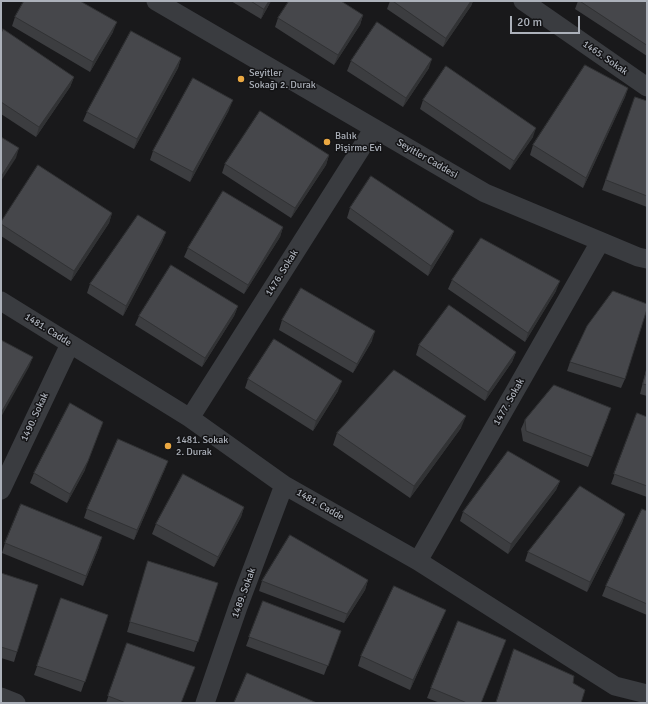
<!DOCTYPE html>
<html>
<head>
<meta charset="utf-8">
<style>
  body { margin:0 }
  #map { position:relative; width:648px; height:704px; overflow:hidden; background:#19191b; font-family:Signika,sans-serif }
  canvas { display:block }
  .frame { position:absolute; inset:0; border:2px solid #acb1ba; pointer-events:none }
  .scale { position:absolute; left:510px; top:16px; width:70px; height:18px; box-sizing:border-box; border:2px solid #acb1ba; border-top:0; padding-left:5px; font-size:12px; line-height:14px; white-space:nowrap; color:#acb1ba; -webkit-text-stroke:3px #141416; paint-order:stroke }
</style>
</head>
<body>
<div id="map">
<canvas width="648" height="704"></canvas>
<div class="frame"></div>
<div class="scale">20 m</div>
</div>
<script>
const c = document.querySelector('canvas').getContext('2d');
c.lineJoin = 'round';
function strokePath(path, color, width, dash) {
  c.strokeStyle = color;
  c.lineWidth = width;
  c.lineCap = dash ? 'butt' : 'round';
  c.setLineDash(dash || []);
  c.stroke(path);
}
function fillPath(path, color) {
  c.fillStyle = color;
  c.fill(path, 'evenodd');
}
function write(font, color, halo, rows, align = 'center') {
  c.font = font + ' Signika,sans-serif';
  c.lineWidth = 3;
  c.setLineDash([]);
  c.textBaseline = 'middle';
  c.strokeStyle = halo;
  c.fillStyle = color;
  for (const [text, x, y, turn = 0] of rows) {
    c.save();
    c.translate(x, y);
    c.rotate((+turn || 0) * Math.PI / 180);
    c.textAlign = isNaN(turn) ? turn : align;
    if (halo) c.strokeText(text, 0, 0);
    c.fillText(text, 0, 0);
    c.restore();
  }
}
strokePath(new Path2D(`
  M 156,1 L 485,193 L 638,257 L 647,259
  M 523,1 L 647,87
  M 1,301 L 190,418 L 284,485 L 418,561 L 615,686 L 647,694
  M 190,418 L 374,128
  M 1,490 L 70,344
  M 418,561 L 600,242
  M 1,697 L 16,703
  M 205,703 L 238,607 L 284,485`), '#3a3c40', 19);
fillPath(new Path2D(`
  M 231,1 L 271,1 L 261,19 Z
  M 390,1 L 473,1 L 471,6 L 443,47 L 387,9 Z
  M 578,1 L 647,1 L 647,56 L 575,9 Z
  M 363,15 L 360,25 L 334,65 L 275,27 L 278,18 Z
  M 15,17 L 113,32 L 90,72 L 12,26 Z
  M 1,34 L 74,77 L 70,87 L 36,137 L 1,114 Z
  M 181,58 L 178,68 L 134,149 L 83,121 L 87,112 Z
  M 351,61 L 429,68 L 403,107 L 347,71 Z
  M 628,88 L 625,97 L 583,188 L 530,155 L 533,145 Z
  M 635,97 L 647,101 L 647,207 L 602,190 Z
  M 423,100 L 533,137 L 510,170 L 420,109 Z
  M 229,110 L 190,182 L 150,160 L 153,151 Z
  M 329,155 L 326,165 L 291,218 L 222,173 L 225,164 Z
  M 350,208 L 454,231 L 450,240 L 428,276 L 347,218 Z
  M 112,213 L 109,223 L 71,281 L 1,236 L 1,224 Z
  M 283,227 L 280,237 L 244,294 L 184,257 L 188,248 Z
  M 166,232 L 162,242 L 123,316 L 87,293 L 90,284 Z
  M 452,280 L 556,291 L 525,342 L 448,289 Z
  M 238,306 L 234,316 L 202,367 L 135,325 L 139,316 Z
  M 282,320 L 372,341 L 353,373 L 279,330 Z
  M 419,345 L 516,352 L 512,362 L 485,401 L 416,355 Z
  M 570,362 L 625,379 L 621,388 L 567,371 Z
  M 647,366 L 647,396 L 640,394 Z
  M 248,379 L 338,391 L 313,431 L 245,388 Z
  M 637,413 L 647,417 L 647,497 L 611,484 Z
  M 608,417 L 588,467 L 523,441 L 521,429 L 525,420 Z
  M 461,428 L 410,498 L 333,445 L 337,433 Z
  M 168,461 L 164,471 L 134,540 L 84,518 L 87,509 Z
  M 85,470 L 67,503 L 30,483 L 34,473 Z
  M 560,481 L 556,490 L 508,554 L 460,521 L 463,512 Z
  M 244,507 L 241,517 L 214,567 L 152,534 L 156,524 Z
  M 647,511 L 647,615 L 602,596 L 606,586 Z
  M 625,514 L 622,523 L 587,592 L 525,561 L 528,552 Z
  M 5,543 L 99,547 L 83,586 L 2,553 Z
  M 148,561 L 218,583 L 194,652 L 127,632 L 145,570 Z
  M 1,573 L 17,652 L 14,662 L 1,658 Z
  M 368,580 L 365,590 L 344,623 L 259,591 L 262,581 Z
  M 61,598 L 108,615 L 81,692 L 34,675 Z
  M 263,601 L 341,631 L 324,675 L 246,646 Z
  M 446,610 L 442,619 L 410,690 L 358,666 L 361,656 Z
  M 127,643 L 181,703 L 106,703 Z
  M 502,650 L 481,703 L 440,703 L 427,698 L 431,688 Z`), '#3c3d40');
fillPath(new Path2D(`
  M 269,1 L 271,1 L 261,19 L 264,9 Z
  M 471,1 L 473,1 L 471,6 L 443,47 L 446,38 Z
  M 363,15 L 360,25 L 334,65 L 338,55 Z
  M 117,22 L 113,32 L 90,72 L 93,62 Z
  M 181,58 L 178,68 L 134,149 L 137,139 Z
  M 432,59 L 429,68 L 403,107 L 406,98 Z
  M 74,77 L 70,87 L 36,137 L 39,127 Z
  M 628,88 L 625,97 L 583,188 L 586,178 Z
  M 233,100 L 229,110 L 190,182 L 193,172 Z
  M 536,128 L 533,137 L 510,170 L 514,161 Z
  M 19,148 L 16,158 L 1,181 L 1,177 Z
  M 329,155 L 326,165 L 291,218 L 295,208 Z
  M 112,213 L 109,223 L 71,281 L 74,271 Z
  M 283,227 L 280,237 L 244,294 L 248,285 Z
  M 454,231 L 450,240 L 428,276 L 431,266 Z
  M 166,232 L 162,242 L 123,316 L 126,306 Z
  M 560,281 L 556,291 L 525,342 L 528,333 Z
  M 238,306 L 234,316 L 202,367 L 205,358 Z
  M 375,331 L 372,341 L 353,373 L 357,364 Z
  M 516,352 L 512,362 L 485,401 L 488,392 Z
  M 33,357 L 29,367 L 1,417 L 1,413 Z
  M 342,381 L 338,391 L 313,431 L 316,421 Z
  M 466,416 L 461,428 L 410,498 L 414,486 Z
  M 103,422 L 85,470 L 67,503 L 70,494 Z
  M 168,461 L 164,471 L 134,540 L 137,530 Z
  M 560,481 L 556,490 L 508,554 L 511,544 Z
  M 244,507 L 241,517 L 214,567 L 218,557 Z
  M 625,514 L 622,523 L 587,592 L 590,582 Z
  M 102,537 L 99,547 L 83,586 L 86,576 Z
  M 368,580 L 365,590 L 344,623 L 347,614 Z
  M 446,610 L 442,619 L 410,690 L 413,680 Z`), '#313234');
const building = new Path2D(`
  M 24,1 L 80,1 L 117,22 L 93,62 L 15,17 Z
  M 251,1 L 269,1 L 264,9 Z
  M 289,1 L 341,1 L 363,15 L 338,55 L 278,18 Z
  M 393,1 L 471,1 L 446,38 Z
  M 580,1 L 647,1 L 647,45 Z
  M 377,22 L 432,59 L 406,98 L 351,61 Z
  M 3,29 L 74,77 L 39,127 L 1,102 L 1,34 Z
  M 131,31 L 181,58 L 137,139 L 87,112 Z
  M 585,65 L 628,88 L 586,178 L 533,145 Z
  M 446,66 L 536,128 L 514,161 L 423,100 Z
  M 193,78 L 233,100 L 193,172 L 153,151 Z
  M 635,97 L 647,101 L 647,196 L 606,180 Z
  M 260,111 L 329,155 L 295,208 L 225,164 Z
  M 1,137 L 19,148 L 1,177 Z
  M 38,165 L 112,213 L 74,271 L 1,224 L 1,222 Z
  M 371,176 L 454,231 L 431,266 L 350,208 Z
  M 223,191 L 283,227 L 248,285 L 188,248 Z
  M 138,215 L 166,232 L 126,306 L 90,284 Z
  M 481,238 L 560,281 L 528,333 L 452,280 Z
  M 171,265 L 238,306 L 205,358 L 139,316 Z
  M 301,288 L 375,331 L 357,364 L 282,320 Z
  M 613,291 L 647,304 L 647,309 L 625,379 L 570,362 L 587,326 Z
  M 449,305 L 516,352 L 488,392 L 419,345 Z
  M 274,339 L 342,381 L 316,421 L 248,379 Z
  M 1,340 L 33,357 L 1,413 Z
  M 394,370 L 466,416 L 414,486 L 337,433 Z
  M 647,370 L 647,385 L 643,384 Z
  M 554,385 L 611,408 L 592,457 L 526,431 L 525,420 Z
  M 70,403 L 103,422 L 88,461 L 70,494 L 34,473 Z
  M 637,413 L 647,417 L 647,486 L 614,474 Z
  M 118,439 L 168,461 L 137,530 L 87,509 Z
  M 508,451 L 560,481 L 511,544 L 463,512 Z
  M 183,474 L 244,507 L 218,557 L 156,524 Z
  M 580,486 L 625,514 L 590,582 L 528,552 Z
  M 21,504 L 102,537 L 86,576 L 5,543 Z
  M 642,509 L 647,511 L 647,604 L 606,586 Z
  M 290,535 L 368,580 L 347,614 L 262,581 Z
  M 148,561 L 218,583 L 198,642 L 130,622 Z
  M 1,573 L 38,585 L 17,652 L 1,647 Z
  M 394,586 L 446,610 L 413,680 L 361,656 Z
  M 61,598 L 108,615 L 85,682 L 37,666 Z
  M 263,601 L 341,631 L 328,666 L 249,637 Z
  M 458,621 L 506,640 L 481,703 L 467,703 L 431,688 Z
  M 127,643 L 195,667 L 181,703 L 126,703 L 108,696 Z
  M 514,649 L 574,676 L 573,683 L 585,690 L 581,703 L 496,703 Z
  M 247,673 L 317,703 L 234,703 Z`);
fillPath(building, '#46474b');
strokePath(building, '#313234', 1);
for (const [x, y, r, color] of [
  [241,79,4,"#eba842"],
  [327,142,4,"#eba842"],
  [168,446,4,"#eba842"]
]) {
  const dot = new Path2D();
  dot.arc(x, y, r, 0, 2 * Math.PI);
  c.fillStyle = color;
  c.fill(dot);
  strokePath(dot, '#141416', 1.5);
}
write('10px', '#acb1ba', '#141416', [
  ["1465. Sokak",605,58,35],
  ["Seyitler Caddesi",427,159,30],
  ["1476. Sokak",282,273,-58],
  ["1481. Cadde",48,330,32],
  ["1477. Sokak",509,402,-60],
  ["1490. Sokak",35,417,-65],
  ["1481. Cadde",320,505,30],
  ["1489. Sokak",244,593,-70]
]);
write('10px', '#acb1ba', '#141416', [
  ["Seyitler",249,73],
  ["Sokağı 2. Durak",249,85],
  ["Balık",335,136],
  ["Pişirme Evi",335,148],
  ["1481. Sokak",176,440],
  ["2. Durak",176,452]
], 'left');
</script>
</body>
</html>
